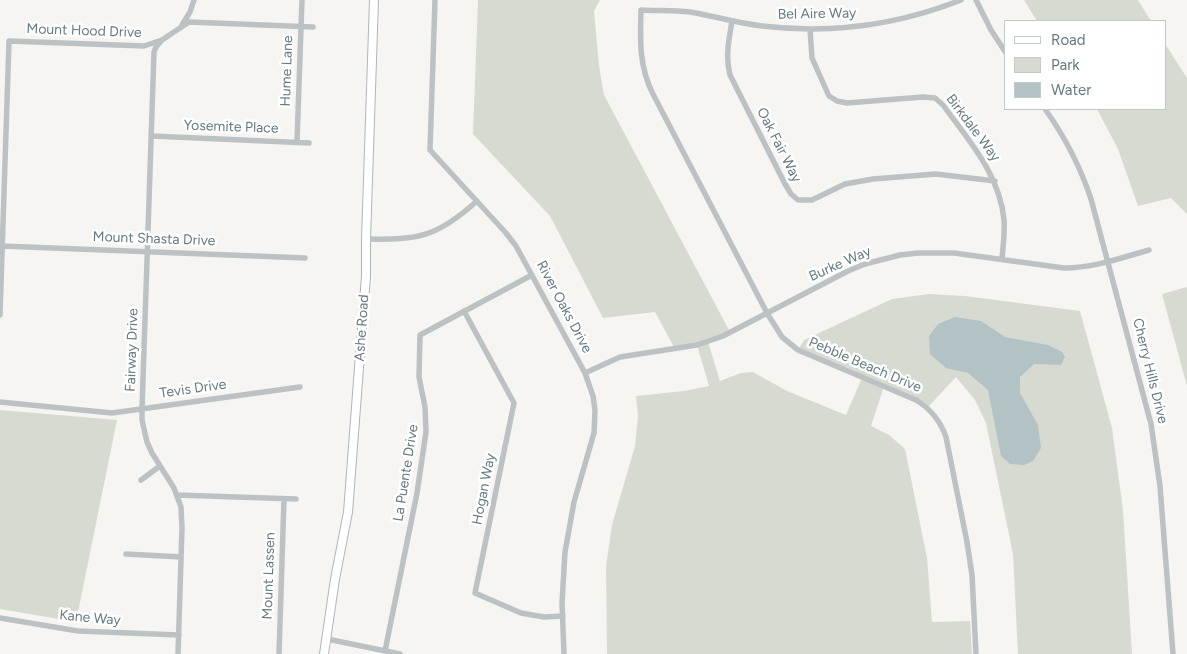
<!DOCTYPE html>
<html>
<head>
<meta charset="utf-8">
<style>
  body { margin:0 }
  #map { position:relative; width:1187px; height:654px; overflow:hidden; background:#f6f5f2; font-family:Figtree,sans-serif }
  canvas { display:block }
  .legend { position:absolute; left:1004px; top:20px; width:162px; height:90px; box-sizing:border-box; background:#fff; border:1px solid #c1cacd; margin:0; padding:6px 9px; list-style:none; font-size:15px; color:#657a82 }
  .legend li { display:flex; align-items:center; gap:10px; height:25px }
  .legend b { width:25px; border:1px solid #c1cacd }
</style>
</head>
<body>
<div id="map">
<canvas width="1187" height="654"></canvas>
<ul class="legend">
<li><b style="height:6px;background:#fff"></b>Road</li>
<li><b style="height:14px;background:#d6dad1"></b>Park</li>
<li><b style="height:14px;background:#b3c3c5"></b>Water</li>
</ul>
</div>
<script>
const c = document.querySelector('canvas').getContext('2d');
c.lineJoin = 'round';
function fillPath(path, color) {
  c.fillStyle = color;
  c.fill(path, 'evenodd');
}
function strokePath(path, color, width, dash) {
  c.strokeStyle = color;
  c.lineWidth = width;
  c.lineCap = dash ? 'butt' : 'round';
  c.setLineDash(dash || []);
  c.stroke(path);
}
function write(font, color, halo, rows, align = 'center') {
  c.font = font + ' Figtree,sans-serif';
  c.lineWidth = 5;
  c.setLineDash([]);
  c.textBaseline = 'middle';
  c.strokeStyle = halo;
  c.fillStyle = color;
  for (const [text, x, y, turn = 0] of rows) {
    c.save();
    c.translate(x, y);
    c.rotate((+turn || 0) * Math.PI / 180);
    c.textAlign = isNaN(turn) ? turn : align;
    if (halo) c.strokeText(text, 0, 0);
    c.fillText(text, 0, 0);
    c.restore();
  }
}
fillPath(new Path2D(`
  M 478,0 L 600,0 L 594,11 L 599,66 L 604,95 L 730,332 L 708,342 L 720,381 L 741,373 L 753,372 L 787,391 L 846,415 L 862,378 L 798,350 L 804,340 L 892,299 L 929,294 L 965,296 L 1080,311 L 1112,428 L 1123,510 L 1132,654 L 1018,654 L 1013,554 L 986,423 L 975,400 L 956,377 L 927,408 L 884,386 L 871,426 L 889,435 L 905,449 L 927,558 L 932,622 L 970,621 L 972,654 L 607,654 L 606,566 L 612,525 L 635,446 L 638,416 L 636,396 L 684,391 L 709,386 L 697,345 L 675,349 L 655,312 L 603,318 L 550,216 L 473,134 Z
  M 1024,0 L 1138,0 L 1151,21 L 1037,21 Z
  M 1166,45 L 1187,78 L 1187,214 L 1171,198 L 1138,206 L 1118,149 L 1097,109 L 1166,109 Z
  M 1187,287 L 1187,386 L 1162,294 Z
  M 0,410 L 117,420 L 76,622 L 0,609 Z`), '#d6dad1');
fillPath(new Path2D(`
  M 955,317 L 981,321 L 1005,337 L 1048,345 L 1062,352 L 1065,357 L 1061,365 L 1034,364 L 1020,377 L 1020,393 L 1038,425 L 1041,448 L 1033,461 L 1024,465 L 1010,464 L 1001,456 L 988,390 L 968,373 L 946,368 L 930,354 L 929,336 L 938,324 Z`), '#b3c3c5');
const secondary = new Path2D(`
  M 324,654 L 335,579 L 348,512 L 366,276 L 366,239 L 374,0`);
strokePath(secondary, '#afb6b9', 10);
strokePath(new Path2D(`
  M 435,0 L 430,150 L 506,233 L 516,246 L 585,373 L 593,396 L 595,410 L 594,433 L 574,502 L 565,552 L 562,603 L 564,654
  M 961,0 C 898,25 830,34 762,26 C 738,23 714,16 690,12 C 674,10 657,11 641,10 C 640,40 639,67 653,94 L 767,313 L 782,337 L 798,350 L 916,400 C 931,409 940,420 946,437 L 967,542 L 972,575 L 976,654
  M 976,0 L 991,30 L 1006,53
  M 732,21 C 729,40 725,56 730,75 L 785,184 L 791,194 L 798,200 L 812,200 L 845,184 L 873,179 L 936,174 L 995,181
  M 182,25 L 190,12 L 194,0
  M 810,29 L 812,58 L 829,96 L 837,101 L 847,103 L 923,97 L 935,98 L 943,105 C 969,141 1000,175 1004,220 C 1005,233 1003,246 1002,259
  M 162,40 L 156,47 L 154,52 L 142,409 L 142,420 L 147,442 L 152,453 L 174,488 L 181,507 L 182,528 L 178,654
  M 1045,109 C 1065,137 1080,166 1091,199 L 1151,424 L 1160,486 L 1173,654
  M 152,136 L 309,143
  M 297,142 L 302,0
  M 366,239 C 419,240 437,237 477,201
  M 2,246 L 305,258
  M 464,311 L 514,403 L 475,593 L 521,613 L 544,617 L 563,616
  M 0,315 L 9,41 L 144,46 L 162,40 L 189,22 L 313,27
  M 585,373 L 620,357 L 697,345 L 723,336 L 848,271 L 865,264 L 900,255 L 918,253 L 954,253 L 1064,268 C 1093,268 1121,258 1149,250
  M 0,402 L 112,413 L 300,387
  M 141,480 L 160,466
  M 177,495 L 296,499
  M 126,554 L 181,557
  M 0,618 L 78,631 L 179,635
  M 327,639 L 400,654
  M 385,651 L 417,493 L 426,432 L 425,407 L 419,377 L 420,335 L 532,275
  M 279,654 L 284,499`), '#bcc2c4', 5.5);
strokePath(secondary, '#fff', 8);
write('14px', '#657a82', '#fff', [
  ["Bel Aire Way",817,14,-1],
  ["Mount Hood Drive",84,31,2],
  ["Hume Lane",287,71,-88],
  ["Yosemite Place",231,127,2],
  ["Birkdale Way",973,128,53],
  ["Oak Fair Way",779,145,63],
  ["Mount Shasta Drive",154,239,2],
  ["Burke Way",840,264,-24],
  ["River Oaks Drive",564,307,62],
  ["Ashe Road",362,328,-86],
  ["Fairway Drive",132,350,-88],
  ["Pebble Beach Drive",865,365,23],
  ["Cherry Hills Drive",1150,371,76],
  ["Tevis Drive",193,389,-8],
  ["La Puente Drive",406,473,-81],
  ["Hogan Way",484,489,-79],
  ["Mount Lassen",269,576,-88],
  ["Kane Way",90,618,5]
]);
</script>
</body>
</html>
